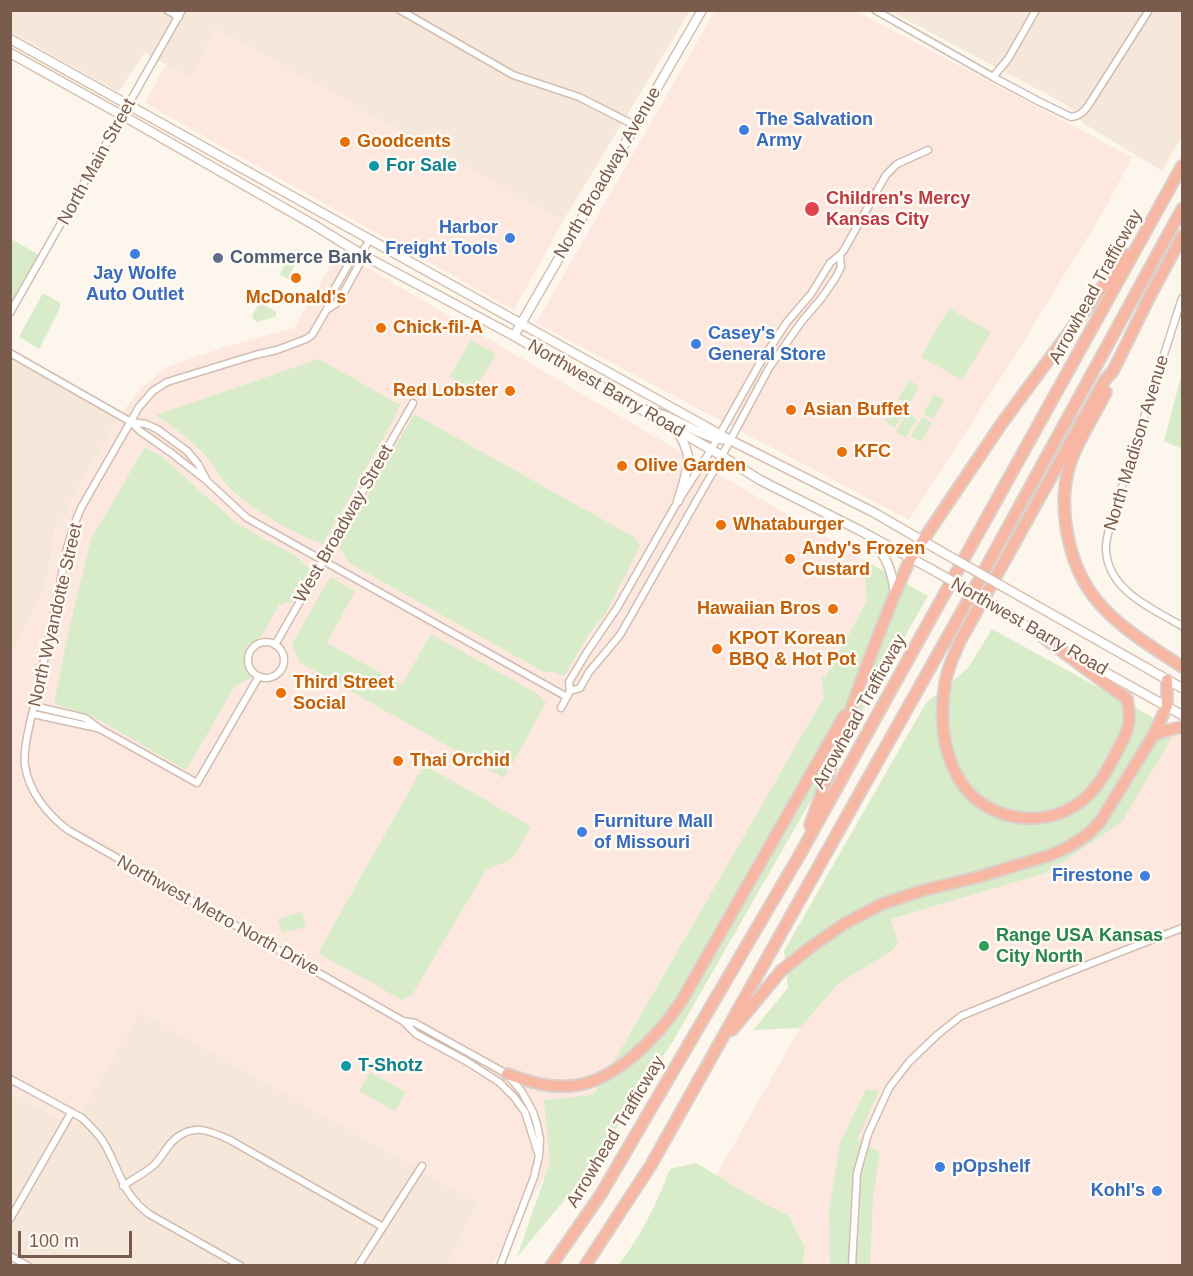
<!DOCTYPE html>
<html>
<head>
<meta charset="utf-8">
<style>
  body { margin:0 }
  #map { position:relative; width:1193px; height:1276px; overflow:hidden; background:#fdf6ec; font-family:Helvetica,sans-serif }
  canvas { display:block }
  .frame { position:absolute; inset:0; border:12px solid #7a5c4d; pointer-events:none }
  .scale { position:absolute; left:18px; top:1231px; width:114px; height:27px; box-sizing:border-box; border:3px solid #7a5c4d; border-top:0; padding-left:8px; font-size:18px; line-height:21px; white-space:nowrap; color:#7a5c4d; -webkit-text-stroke:4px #fffaf3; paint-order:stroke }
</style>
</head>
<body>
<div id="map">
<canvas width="1193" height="1276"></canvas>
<div class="frame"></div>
<div class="scale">100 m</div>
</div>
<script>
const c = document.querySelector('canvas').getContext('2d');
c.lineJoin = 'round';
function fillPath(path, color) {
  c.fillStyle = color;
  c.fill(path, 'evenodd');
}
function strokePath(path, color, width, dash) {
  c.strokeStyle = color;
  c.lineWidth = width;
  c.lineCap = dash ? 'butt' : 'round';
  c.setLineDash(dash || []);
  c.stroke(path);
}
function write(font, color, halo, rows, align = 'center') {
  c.font = font + ' Helvetica,sans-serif';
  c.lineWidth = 5;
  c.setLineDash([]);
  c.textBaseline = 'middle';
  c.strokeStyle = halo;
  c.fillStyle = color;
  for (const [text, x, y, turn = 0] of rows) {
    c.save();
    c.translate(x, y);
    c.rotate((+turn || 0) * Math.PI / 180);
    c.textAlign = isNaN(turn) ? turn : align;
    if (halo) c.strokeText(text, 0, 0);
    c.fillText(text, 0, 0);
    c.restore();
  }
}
fillPath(new Path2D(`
  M 11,10 L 690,11 L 563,221 L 216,29 L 192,78 L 145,53 L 118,92 L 11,32 Z
  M 890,11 L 1182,11 L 1182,136 L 1162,171 L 1083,123 L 1067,105 Z
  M 11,352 L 121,414 L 77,490 L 55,531 L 46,587 L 11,656 Z
  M 140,1011 L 478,1203 L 448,1265 L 11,1265 L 10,1091 L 73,1126 Z`), '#f5e8da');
fillPath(new Path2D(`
  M 715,11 L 856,11 L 1132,157 L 1106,207 L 1014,357 L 909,520 L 536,323 Z
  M 216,29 L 563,221 L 514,310 L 145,103 L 166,64 L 192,78 Z
  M 339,251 L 863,559 L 867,601 L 824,697 L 627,1039 L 492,1265 L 448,1265 L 478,1203 L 140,1012 L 73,1126 L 11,1091 L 10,656 L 46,587 L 56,528 L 121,414 L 140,389 L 169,366 L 225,347 L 294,328 Z
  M 1182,729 L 1182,1265 L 803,1265 L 805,1247 L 788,1215 L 759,1201 L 716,1176 L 800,1028 L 838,984 L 893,950 L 898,943 L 891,919 L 1046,873 L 1176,730 Z`), '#fde8e0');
fillPath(new Path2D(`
  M 11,239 L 43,257 L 11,313 Z
  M 297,249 L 312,258 L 313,260 L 312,265 L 298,258 L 288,279 L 280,274 L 291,253 Z
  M 43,293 L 60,303 L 60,308 L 39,349 L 19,337 Z
  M 260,303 L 263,304 L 276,312 L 276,316 L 258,322 L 254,320 L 252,315 Z
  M 949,308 L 991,332 L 962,380 L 921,357 Z
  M 471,340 L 496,354 L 474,391 L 450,377 Z
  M 319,359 L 400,405 L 394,419 L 323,544 C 295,535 249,508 228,486 C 220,477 214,466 206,456 C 192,440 173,427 156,415 Z
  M 1182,373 L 1182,449 L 1164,441 Z
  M 909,380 L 919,386 L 909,405 L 898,399 Z
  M 934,394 L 944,400 L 933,419 L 923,414 Z
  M 896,403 L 906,409 L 895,428 L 885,422 Z
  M 907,413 L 917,419 L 906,438 L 896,432 Z
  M 414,414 L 634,537 L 640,546 L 606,613 L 589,634 L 564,676 L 554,672 L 544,672 L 349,563 L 339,546 Z
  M 922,417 L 932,423 L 921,442 L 911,436 Z
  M 145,447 L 161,456 L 236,523 L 297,557 L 310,569 L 293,601 L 279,605 L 261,637 L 247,645 L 244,662 L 250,678 L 235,686 L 186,770 L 92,716 L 54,704 L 68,634 L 91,539 Z
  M 863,559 L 928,596 L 673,1041 L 587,1173 L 517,1257 L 550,1162 L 544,1100 L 593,1095 L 627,1039 L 824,697 L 821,674 L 825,678 L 867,601 Z
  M 330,577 L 355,591 L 327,643 L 402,685 L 431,634 L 538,694 L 546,703 L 504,778 L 299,662 L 292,644 Z
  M 992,629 L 1176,730 L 1122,822 L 1046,873 L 891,919 L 898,943 L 893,950 L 838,984 L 800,1028 L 753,1030 L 788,988 L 784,951 L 926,703 L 968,668 Z
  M 424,765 L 531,826 L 512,859 L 486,870 L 412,995 L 402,1000 L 318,953 Z
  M 302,912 L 306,927 L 282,933 L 278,919 Z
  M 370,1072 L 406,1092 L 395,1111 L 359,1091 Z
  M 866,1089 L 879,1091 L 857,1140 L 880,1152 L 873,1196 L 870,1265 L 830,1266 L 829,1210 L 840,1143 Z
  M 696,1163 L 759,1201 L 788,1215 L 805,1247 L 803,1265 L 618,1265 C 641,1237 657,1203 670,1169 Z`), '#d8ecc9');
const street = new Path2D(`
  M 167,10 L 179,17
  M 400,10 L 513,75 L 579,97 L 636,126
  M 875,10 L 993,77 L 1040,102 L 1071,117 C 1080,116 1083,112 1088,106 L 1149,10
  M 993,77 L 1008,59 L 1036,10
  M 361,254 L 352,258 L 331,295 L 327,309 L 312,335 L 306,339 L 277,350 L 255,355 L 167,382 L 153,391 L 139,407 L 81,508 L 74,525 L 67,548 C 58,595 48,642 38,689 C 34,708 22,748 25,766 C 29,792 48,815 68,830 L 403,1021 L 416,1034 L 466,1061 L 499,1082 L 514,1097 L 525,1112 L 539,1156
  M 1182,298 L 1112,518 C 1110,528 1105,540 1106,550 C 1108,591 1153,609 1182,626
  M 328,309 L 337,303 L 343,294 L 361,261 L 361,254 L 370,239
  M 10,313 L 182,10
  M 10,353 L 131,422 L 140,431 L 170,452 L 207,481 L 198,464 L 187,451 L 157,429 L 146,424 L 131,422
  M 207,481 L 247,518 L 567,697
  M248 660a18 18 0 1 1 36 0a18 18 0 1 1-36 0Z
  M 275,645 L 413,403
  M 570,691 L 580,688 L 589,672 L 620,635 L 718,463 L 769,368 L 802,321 L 821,299 L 836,277 L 841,267 L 840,255
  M 34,706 L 85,718 L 100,729 L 197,783 L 259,676
  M 561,708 L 570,691 L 569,682 L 587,652 L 617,608 L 678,501 L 711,450 L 760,363 L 787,322 L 811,294 L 830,263 L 840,255 L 844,250 L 886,175 L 897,164 L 928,150
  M 33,714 L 97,728
  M 403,1021 L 415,1023 L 507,1074 L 522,1092 L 533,1112 L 537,1125 L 540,1139 L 539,1156 L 534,1177 L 500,1266
  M 10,1079 L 82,1118 C 90,1126 98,1133 104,1143 C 120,1170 121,1193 149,1214 L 241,1266
  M 123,1186 C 133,1179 145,1173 154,1165 C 161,1158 165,1150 171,1143 C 191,1122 209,1130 230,1140 L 383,1227
  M 10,1219 L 71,1113
  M 10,1256 L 28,1266
  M 358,1266 L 422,1166
  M 852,1266 L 857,1173 L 868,1134 L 889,1088 L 909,1062 L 937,1035 L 961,1016 L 1059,976 L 1182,928`);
const secondary = new Path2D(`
  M 10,39 L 730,440 L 873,512 L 942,552
  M 10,53 L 134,122 L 314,225 L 361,254 L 514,336 L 717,453 L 760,480 L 859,530 L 931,569
  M 514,336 L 702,10
  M 646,410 C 676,415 699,439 729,440
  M 677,430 C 681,438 688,448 688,458 C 688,472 682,488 678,501
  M 871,538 C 886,557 892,569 895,594
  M 1002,586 L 1182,688
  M 994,605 L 1046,639
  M 1071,653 L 1182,715`);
const highway = new Path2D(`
  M 1106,392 C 1095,414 1081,436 1072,458 C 1055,503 1068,567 1098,602 C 1121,629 1154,648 1182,667
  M 1043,637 L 1127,699 C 1133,726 1126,735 1113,759 C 1103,778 1092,796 1073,807 C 1035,830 979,817 958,777 C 942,750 940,715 945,684 C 947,669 954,655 960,641 L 1105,380 L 1113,371 L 1149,298 L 1182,236
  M 1153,736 L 1164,731 L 1182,727
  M 810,825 C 833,763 853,700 877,639 C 888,611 898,584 911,558 L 1002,423 L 1126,255
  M 732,1030 L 781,971 L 812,946 L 844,924 L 882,904 L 924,890 L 978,877 L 1051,855 L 1070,846 L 1087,835 L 1100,822 L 1153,736 L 1167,706 L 1167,680
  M 507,1074 C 528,1081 547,1088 570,1086 C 615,1083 657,1037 681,1002 L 844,716
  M 551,1266 L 601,1194 L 799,856 L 1182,166
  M 585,1266 L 651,1165 L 966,604 L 1182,209`);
strokePath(street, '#d1beb0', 9);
strokePath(secondary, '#d6c0b0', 11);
strokePath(highway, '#dad1cd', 14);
strokePath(street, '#fff', 6);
strokePath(secondary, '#fff', 8);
strokePath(highway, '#f7b7a3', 10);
const secondaryBridge = new Path2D(`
  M 942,552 L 1002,586
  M 931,569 L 994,605`);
strokePath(secondaryBridge, '#d6c0b0', 11, []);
strokePath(secondaryBridge, '#fff', 8);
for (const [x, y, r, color] of [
  [744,130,6,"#3f7fe0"],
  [345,142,6,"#e8710a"],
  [374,166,6,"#0f9aa8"],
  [812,209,8,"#e0444e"],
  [510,238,6,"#3f7fe0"],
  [135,254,6,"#3f7fe0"],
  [218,258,6,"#5c6f8a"],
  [296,278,6,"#e8710a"],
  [381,328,6,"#e8710a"],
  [696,344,6,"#3f7fe0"],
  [510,391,6,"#e8710a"],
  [791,410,6,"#e8710a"],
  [842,452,6,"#e8710a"],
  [622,466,6,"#e8710a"],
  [721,525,6,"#e8710a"],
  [790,559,6,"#e8710a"],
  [833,609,6,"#e8710a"],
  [717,649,6,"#e8710a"],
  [281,693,6,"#e8710a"],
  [398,761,6,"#e8710a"],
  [582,832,6,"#3f7fe0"],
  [1145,876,6,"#3f7fe0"],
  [984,946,6,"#2e9e5b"],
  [346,1066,6,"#0f9aa8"],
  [940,1167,6,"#3f7fe0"],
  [1157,1191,6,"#3f7fe0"]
]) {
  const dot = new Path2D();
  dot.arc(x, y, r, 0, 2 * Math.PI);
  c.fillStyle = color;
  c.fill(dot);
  strokePath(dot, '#fffaf3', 2);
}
write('bold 18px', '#366cbe', '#fffaf3', [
  ["The Salvation",756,120],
  ["Army",756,141],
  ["Harbor",498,228,"right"],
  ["Freight Tools",498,249,"right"],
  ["Jay Wolfe",135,274,"center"],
  ["Auto Outlet",135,295,"center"],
  ["Casey's",708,334],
  ["General Store",708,355],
  ["Furniture Mall",594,822],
  ["of Missouri",594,843],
  ["Firestone",1133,876,"right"],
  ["pOpshelf",952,1167],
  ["Kohl's",1145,1191,"right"]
], 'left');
write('bold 18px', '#c56008', '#fffaf3', [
  ["Goodcents",357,142],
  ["McDonald's",296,298,"center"],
  ["Chick-fil-A",393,328],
  ["Red Lobster",498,391,"right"],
  ["Asian Buffet",803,410],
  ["KFC",854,452],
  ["Olive Garden",634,466],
  ["Whataburger",733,525],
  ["Andy's Frozen",802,549],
  ["Custard",802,570],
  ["Hawaiian Bros",821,609,"right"],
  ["KPOT Korean",729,639],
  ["BBQ & Hot Pot",729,660],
  ["Third Street",293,683],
  ["Social",293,704],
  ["Thai Orchid",410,761]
], 'left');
write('18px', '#7a5c4d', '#fffaf3', [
  ["North Main Street",97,162,-61],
  ["North Broadway Avenue",608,173,-60],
  ["Arrowhead Trafficway",1096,287,-61],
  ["Northwest Barry Road",606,389,30],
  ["North Madison Avenue",1137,443,-73],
  ["West Broadway Street",344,524,-60],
  ["North Wyandotte Street",56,615,-77],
  ["Northwest Barry Road",1029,627,30],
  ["Arrowhead Trafficway",860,712,-61],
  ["Northwest Metro North Drive",218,916,29],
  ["Arrowhead Trafficway",616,1132,-59]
]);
write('bold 18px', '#0d838f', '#fffaf3', [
  ["For Sale",386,166],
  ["T-Shotz",358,1066]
], 'left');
write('bold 18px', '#be3a42', '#fffaf3', [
  ["Children's Mercy",826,199],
  ["Kansas City",826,220]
], 'left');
write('bold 18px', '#4e5e75', '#fffaf3', [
  ["Commerce Bank",230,258]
], 'left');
write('bold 18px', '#27864d', '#fffaf3', [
  ["Range USA Kansas",996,936],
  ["City North",996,957]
], 'left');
</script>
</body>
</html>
